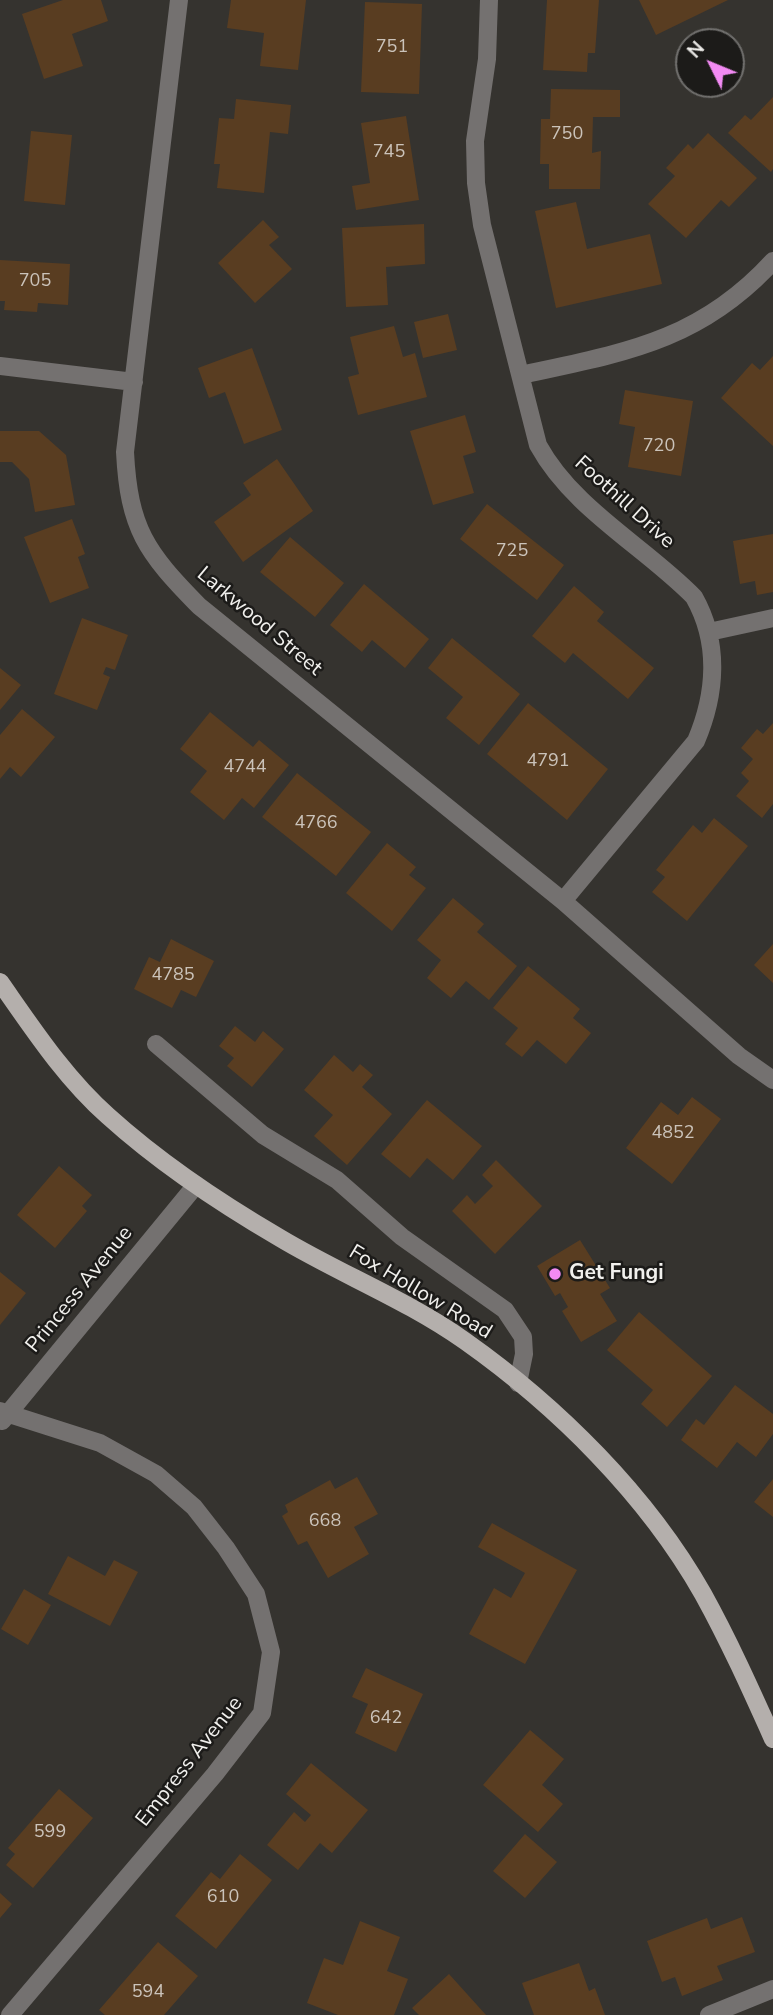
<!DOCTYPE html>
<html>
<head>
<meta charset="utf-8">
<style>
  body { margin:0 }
  #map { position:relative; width:773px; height:2015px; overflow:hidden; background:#35332f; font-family:"Nunito Sans",sans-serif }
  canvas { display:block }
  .north { position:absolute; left:675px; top:28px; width:70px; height:70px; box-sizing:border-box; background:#1c1b19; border:2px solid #71706e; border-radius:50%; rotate:313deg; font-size:19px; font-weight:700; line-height:28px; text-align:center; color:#f1f0ed }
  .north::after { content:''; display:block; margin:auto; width:24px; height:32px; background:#f28af3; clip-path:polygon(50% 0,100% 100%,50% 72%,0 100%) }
</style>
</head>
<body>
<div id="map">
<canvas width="773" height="2015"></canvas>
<div class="north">N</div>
</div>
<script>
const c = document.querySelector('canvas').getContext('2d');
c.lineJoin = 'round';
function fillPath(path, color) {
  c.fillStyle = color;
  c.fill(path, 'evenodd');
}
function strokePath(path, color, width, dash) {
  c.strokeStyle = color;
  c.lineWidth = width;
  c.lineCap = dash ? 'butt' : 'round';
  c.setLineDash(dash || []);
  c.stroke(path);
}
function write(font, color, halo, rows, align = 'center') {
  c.font = font + ' "Nunito Sans",sans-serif';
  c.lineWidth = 5;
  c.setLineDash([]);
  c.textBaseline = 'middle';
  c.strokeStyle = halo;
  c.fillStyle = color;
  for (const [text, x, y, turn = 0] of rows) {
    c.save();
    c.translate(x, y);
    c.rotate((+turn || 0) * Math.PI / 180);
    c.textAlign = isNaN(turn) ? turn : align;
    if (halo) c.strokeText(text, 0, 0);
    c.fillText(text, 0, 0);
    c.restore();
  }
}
fillPath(new Path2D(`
  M 63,0 L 101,0 L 108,21 L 72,34 L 83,66 L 44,79 L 22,14 Z
  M 231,0 L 306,0 L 298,70 L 260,66 L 264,33 L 227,28 Z
  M 547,0 L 599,0 L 595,53 L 588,53 L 587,72 L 543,70 Z
  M 639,0 L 728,0 L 656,35 Z
  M 365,2 L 422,4 L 419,94 L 361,92 Z
  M 551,89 L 620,90 L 620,117 L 593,117 L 592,153 L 601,151 L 600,189 L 549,189 L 549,164 L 540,164 L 541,119 L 550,119 Z
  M 773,97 L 773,169 L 771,172 L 728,133 L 745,115 L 751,120 Z
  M 236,99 L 291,105 L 288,134 L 270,132 L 264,193 L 217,188 L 220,164 L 214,164 L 219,118 L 234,119 Z
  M 406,116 L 419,200 L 356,210 L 352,186 L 370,183 L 361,123 Z
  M 31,131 L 72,135 L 65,205 L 24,201 Z
  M 708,133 L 757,178 L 729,207 L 721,200 L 686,238 L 648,204 L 675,176 L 666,168 L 688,144 L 693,149 Z
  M 576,202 L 587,249 L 650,234 L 662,284 L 556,308 L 535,211 Z
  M 263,220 L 279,237 L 269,245 L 292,269 L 255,303 L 218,263 Z
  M 424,224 L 425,264 L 386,267 L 388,305 L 346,307 L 342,228 Z
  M 0,260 L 70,264 L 68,305 L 38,303 L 37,312 L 4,310 L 5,301 L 0,301 Z
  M 448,314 L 457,350 L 423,358 L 414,322 Z
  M 394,326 L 403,357 L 415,353 L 427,397 L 358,415 L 348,377 L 359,374 L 350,337 Z
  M 252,348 L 282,430 L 244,444 L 225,392 L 209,398 L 198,368 Z
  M 773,356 L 773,446 L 721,398 L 752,363 L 760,370 Z
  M 625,390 L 693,401 L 681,476 L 628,467 L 635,427 L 619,424 Z
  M 465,415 L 476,452 L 463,456 L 474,493 L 433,505 L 410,431 Z
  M 0,431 L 39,431 L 66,455 L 75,505 L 35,512 L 29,479 L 12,462 L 0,462 Z
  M 277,459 L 313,511 L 243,562 L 214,522 L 251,495 L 243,483 Z
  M 487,504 L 564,565 L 537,600 L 460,539 Z
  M 72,519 L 85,554 L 78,557 L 89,588 L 50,603 L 24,537 Z
  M 773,534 L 773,592 L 757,595 L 755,581 L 740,584 L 733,541 Z
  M 290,537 L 344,583 L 315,617 L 260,572 Z
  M 364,584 L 429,639 L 405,668 L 372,640 L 362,652 L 330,625 Z
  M 574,586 L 604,612 L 597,621 L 654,668 L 628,699 L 573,653 L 565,663 L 532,636 Z
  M 82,618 L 128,635 L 115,670 L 106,667 L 103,674 L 110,677 L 97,710 L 54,694 Z
  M 452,638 L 520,694 L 479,745 L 446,718 L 463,697 L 428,668 Z
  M 0,668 L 21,685 L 0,710 Z
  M 528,703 L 608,769 L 567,820 L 487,754 Z
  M 22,709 L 55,737 L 21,777 L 10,767 L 0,779 L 0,735 Z
  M 210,712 L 253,747 L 259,740 L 289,765 L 254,808 L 242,798 L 224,820 L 190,792 L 207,771 L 180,749 Z
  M 773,723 L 773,804 L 762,818 L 736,796 L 749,781 L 741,773 L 753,759 L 741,748 L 757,729 L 763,734 Z
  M 297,773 L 371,832 L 336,876 L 262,817 Z
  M 714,818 L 748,846 L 687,921 L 652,892 L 665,877 L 656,870 L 693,825 L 702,833 Z
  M 387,843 L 416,867 L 409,875 L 426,888 L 392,931 L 346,893 Z
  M 453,898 L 484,924 L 477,932 L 517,966 L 489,1000 L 466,981 L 451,998 L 427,978 L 441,960 L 417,940 Z
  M 171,939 L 214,961 L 196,997 L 181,990 L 172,1008 L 134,989 L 149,957 L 160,962 Z
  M 773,944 L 773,983 L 754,965 Z
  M 528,966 L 580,1009 L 573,1018 L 591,1033 L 566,1064 L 537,1040 L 522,1057 L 505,1044 L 518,1028 L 493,1008 Z
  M 235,1026 L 255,1042 L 263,1031 L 284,1049 L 252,1087 L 227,1066 L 234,1058 L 219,1046 Z
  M 334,1055 L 353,1072 L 360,1064 L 373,1075 L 362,1087 L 392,1114 L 347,1165 L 314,1136 L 333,1115 L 304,1090 Z
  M 692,1097 L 721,1119 L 672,1184 L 626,1148 L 661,1102 L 678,1115 Z
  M 427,1100 L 482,1146 L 453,1180 L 427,1158 L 410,1178 L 381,1154 Z
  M 496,1160 L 542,1206 L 495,1254 L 452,1211 L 467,1195 L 475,1204 L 493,1186 L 482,1175 Z
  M 59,1166 L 92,1195 L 82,1206 L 87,1211 L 55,1248 L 17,1215 Z
  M 580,1240 L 610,1288 L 600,1294 L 617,1321 L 581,1342 L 562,1311 L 568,1307 L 560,1293 L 555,1296 L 537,1266 Z
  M 0,1272 L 26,1293 L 0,1325 Z
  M 639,1312 L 712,1376 L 667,1427 L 641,1404 L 653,1390 L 607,1350 Z
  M 735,1385 L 773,1414 L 773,1434 L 756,1457 L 737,1442 L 717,1468 L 681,1440 L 696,1419 L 704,1425 Z
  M 357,1477 L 378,1514 L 354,1527 L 369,1554 L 328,1578 L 307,1541 L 298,1545 L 282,1516 L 288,1512 L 285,1505 L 330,1480 L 335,1489 Z
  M 773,1479 L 773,1517 L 754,1502 Z
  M 492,1523 L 577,1570 L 525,1664 L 469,1634 L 494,1588 L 511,1598 L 525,1573 L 478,1547 Z
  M 68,1556 L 105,1576 L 114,1560 L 138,1572 L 110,1626 L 48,1594 Z
  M 24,1589 L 51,1605 L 28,1645 L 1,1629 Z
  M 366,1668 L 423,1694 L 396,1752 L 355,1733 L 368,1704 L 352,1697 Z
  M 530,1730 L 564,1759 L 542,1785 L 563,1804 L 538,1832 L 483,1785 Z
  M 311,1763 L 368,1810 L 332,1853 L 320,1843 L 298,1870 L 267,1845 L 294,1812 L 305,1822 L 311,1815 L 286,1794 Z
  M 59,1789 L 93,1818 L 33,1888 L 6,1865 L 15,1854 L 8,1848 Z
  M 525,1834 L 557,1862 L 525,1898 L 493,1871 Z
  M 240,1854 L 272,1880 L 216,1949 L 175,1916 L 211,1872 L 220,1879 Z
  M 0,1893 L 12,1904 L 0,1918 Z
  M 742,1917 L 755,1952 L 717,1966 L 723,1980 L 682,1996 L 675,1977 L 662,1982 L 647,1941 L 707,1918 L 711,1929 Z
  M 360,1921 L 400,1937 L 387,1971 L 408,1979 L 394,2015 L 338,2015 L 307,2003 L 324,1958 L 343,1965 Z
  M 158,1942 L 198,1976 L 164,2015 L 105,2015 L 99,2010 Z
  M 579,1963 L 589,1991 L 595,1988 L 605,2015 L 534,2015 L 522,1983 Z
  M 449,1974 L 486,2015 L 419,2015 L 412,2008 Z`), '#593d21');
strokePath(new Path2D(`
  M 179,0 L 125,452 C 129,529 146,552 199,606 L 563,901 L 739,1056 L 773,1080
  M 489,0 L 487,59 L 475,141 L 476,183 L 482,225 L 538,445 C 573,509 644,546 694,597 C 720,643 716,694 696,741 L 563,901
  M 0,366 L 134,382
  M 521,375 C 622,353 699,342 773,261
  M 709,632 L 773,618
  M 156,1044 L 263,1135 L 337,1180 L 402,1237 L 505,1310 L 523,1337 L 524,1354 L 518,1383
  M 0,1411 L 100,1443 L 156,1474 L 194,1507 L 226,1548 L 256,1594 L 271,1652 L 262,1713 L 215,1774 L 10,2015
  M 2,1421 L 196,1185
  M 709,2015 L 773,1989`), '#747170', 18);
strokePath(new Path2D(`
  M 0,982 C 33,1029 65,1078 108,1116 C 160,1163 220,1203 280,1238 C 340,1274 407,1300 465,1341 C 557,1406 647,1495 703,1594 C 729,1641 751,1690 773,1739`), '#b4afac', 18);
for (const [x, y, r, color] of [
  [555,1274,7,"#f28af3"]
]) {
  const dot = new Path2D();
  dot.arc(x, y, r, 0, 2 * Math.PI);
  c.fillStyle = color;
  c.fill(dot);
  strokePath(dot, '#1c1b19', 2.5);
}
write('18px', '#cbc3ba', null, [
  ["751",392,48],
  ["750",567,135],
  ["745",389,153],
  ["705",35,282],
  ["720",659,447],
  ["725",512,552],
  ["4791",548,762],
  ["4744",245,768],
  ["4766",316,824],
  ["4785",173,976],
  ["4852",673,1134],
  ["668",325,1522],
  ["642",386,1719],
  ["599",50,1833],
  ["610",223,1898],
  ["594",148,1993]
]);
write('21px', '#f1f0ed', '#1c1b19', [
  ["Foothill Drive",624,503,42],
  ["Larkwood Street",259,622,40],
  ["Princess Avenue",80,1290,-51],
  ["Fox Hollow Road",420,1293,31],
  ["Empress Avenue",190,1762,-52]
]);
write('bold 21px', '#f1f0ed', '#1c1b19', [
  ["Get Fungi",569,1274]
], 'left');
</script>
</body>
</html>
